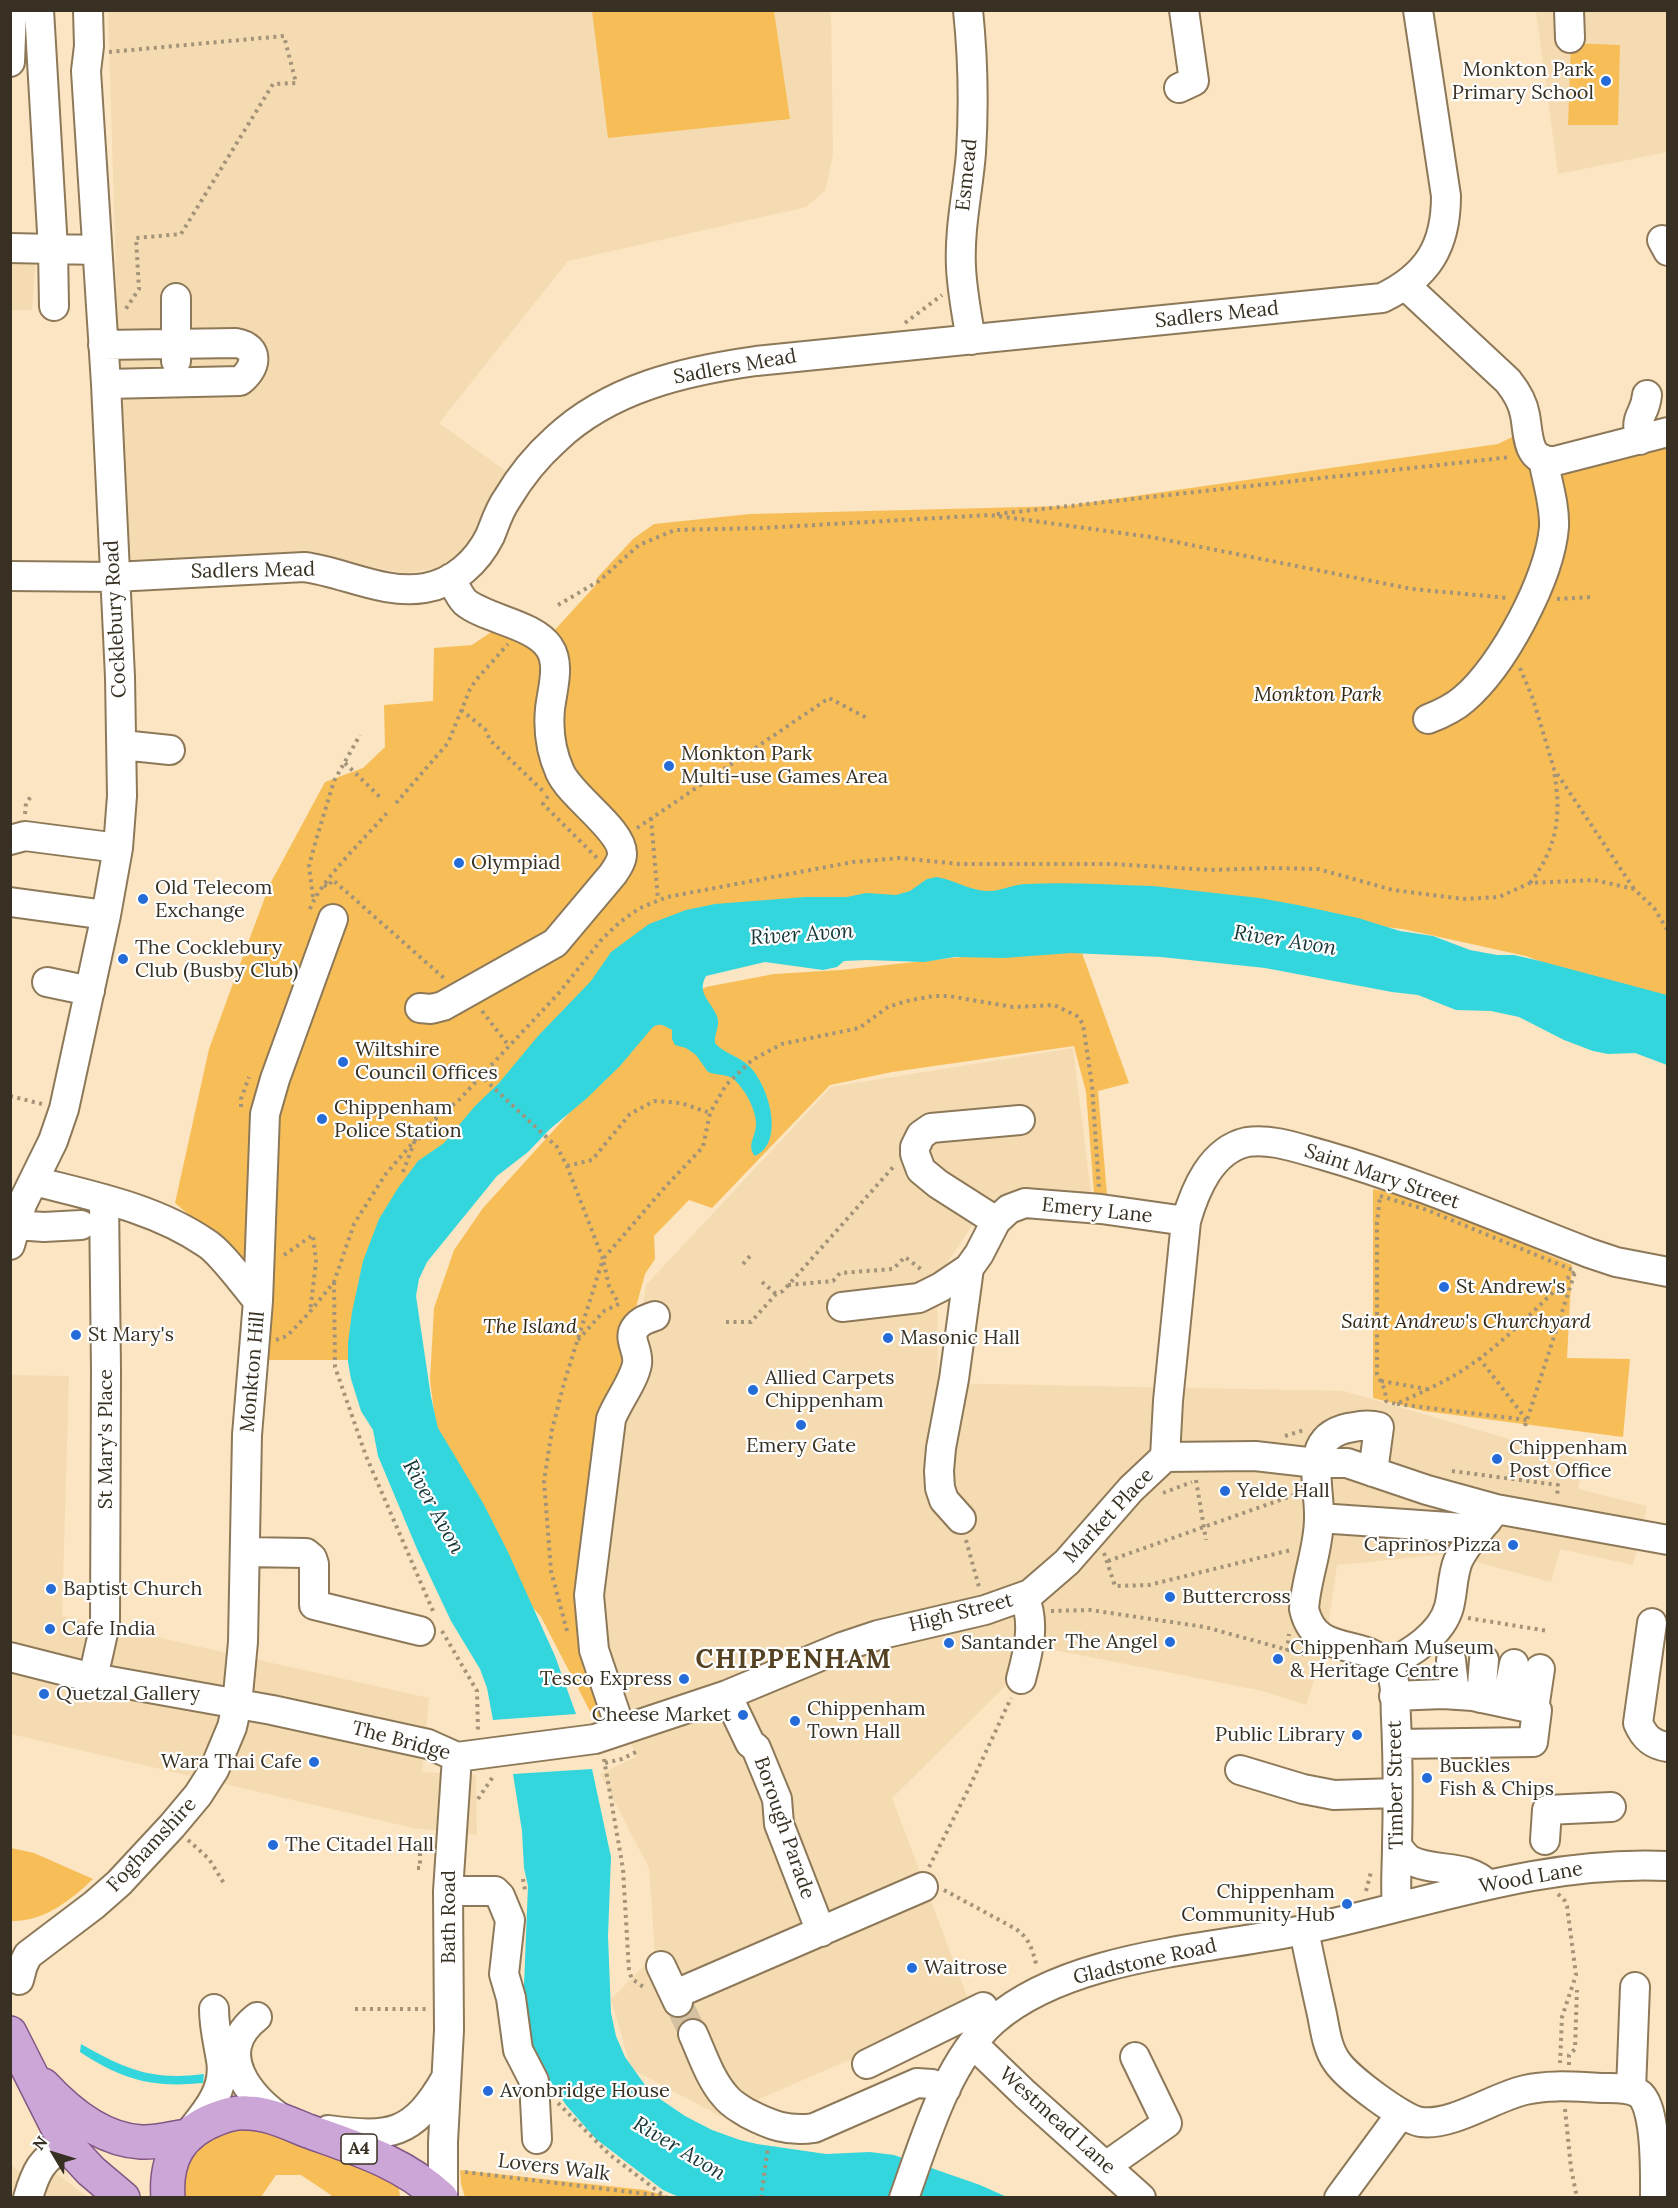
<!DOCTYPE html>
<html>
<head>
<meta charset="utf-8">
<style>
  body { margin:0 }
  #map { position:relative; width:1678px; height:2208px; overflow:hidden; background:#fbe5c2; font-family:Lora,serif }
  canvas { display:block }
  .frame { position:absolute; inset:0; border:12px solid #383022; pointer-events:none }
  .north { position:absolute; left:24px; top:2124px; width:60px; height:60px; -webkit-text-stroke:4px #fff; paint-order:stroke; rotate:308deg; font-size:16px; font-weight:700; line-height:24px; text-align:center; color:#383022 }
  .north::after { content:''; display:block; margin:auto; width:21px; height:27px; background:#383022; clip-path:polygon(50% 0,100% 100%,50% 72%,0 100%) }
</style>
</head>
<body>
<div id="map">
<canvas width="1678" height="2208"></canvas>
<div class="frame"></div>
<div class="north">N</div>
</div>
<script>
const c = document.querySelector('canvas').getContext('2d');
c.lineJoin = 'round';
function fillPath(path, color) {
  c.fillStyle = color;
  c.fill(path, 'evenodd');
}
function strokePath(path, color, width, dash) {
  c.strokeStyle = color;
  c.lineWidth = width;
  c.lineCap = dash ? 'butt' : 'round';
  c.setLineDash(dash || []);
  c.stroke(path);
}
function write(font, color, halo, rows, align = 'center') {
  c.font = font + ' Lora,serif';
  c.lineWidth = 4.5;
  c.setLineDash([]);
  c.textBaseline = 'middle';
  c.strokeStyle = halo;
  c.fillStyle = color;
  for (const [text, x, y, turn = 0] of rows) {
    c.save();
    c.translate(x, y);
    c.rotate((+turn || 0) * Math.PI / 180);
    c.textAlign = isNaN(turn) ? turn : align;
    if (halo) c.strokeText(text, 0, 0);
    c.fillText(text, 0, 0);
    c.restore();
  }
}
fillPath(new Path2D(`
  M 108,11 L 831,11 L 833,155 L 825,191 L 806,207 L 568,261 L 439,423 L 510,474 L 466,548 L 447,567 L 405,573 L 309,555 L 125,567 Z
  M 1536,11 L 1667,11 L 1667,152 L 1558,174 Z
  M 11,263 L 35,265 L 32,310 L 11,310 Z
  M 1073,1048 L 1091,1194 L 1017,1190 L 1001,1195 L 990,1204 L 973,1224 L 937,1278 L 938,1383 L 1344,1391 L 1584,1461 L 1578,1489 L 1647,1506 L 1633,1565 L 1560,1549 L 1551,1582 L 1447,1554 L 1337,1565 L 1325,1646 L 1306,1705 L 1263,1691 L 1044,1648 L 892,1798 L 971,2007 L 720,2116 L 631,2069 L 611,1999 L 655,1955 L 649,1868 L 600,1774 L 636,1757 L 601,1656 L 598,1600 L 627,1397 L 646,1285 L 831,1087 Z
  M 11,1375 L 69,1376 L 62,1616 L 429,1698 L 422,1772 L 476,1775 L 477,1835 L 413,1828 L 11,1734 Z
  M 10,2164 L 17,2169 L 23,2176 L 53,2171 L 88,2197 L 11,2197 Z`), '#f5dbb1');
fillPath(new Path2D(`
  M 592,11 L 774,11 L 790,119 L 608,138 Z
  M 1571,43 L 1620,45 L 1618,125 L 1568,125 Z
  M 1518,434 L 1523,454 L 1667,445 L 1667,1002 L 1588,980 L 1526,956 L 1403,929 L 1056,892 L 652,925 L 356,1360 L 267,1360 L 233,1252 L 175,1203 L 209,1049 L 239,967 L 270,884 L 325,782 L 363,768 L 385,747 L 384,705 L 433,701 L 434,648 L 472,645 L 494,630 L 551,634 L 595,586 L 597,578 L 633,539 L 654,524 L 750,514 L 1065,506 L 1498,444 Z
  M 1026,950 L 1082,953 L 1129,1083 L 1098,1091 L 1107,1194 L 1094,1193 L 1086,1092 L 1074,1046 L 892,1072 L 830,1085 L 712,1208 L 689,1200 L 654,1236 L 655,1259 L 645,1274 L 618,1373 L 590,1544 L 609,1717 L 595,1721 L 541,1617 L 517,1589 L 439,1450 L 430,1380 L 434,1308 L 454,1250 L 483,1208 L 663,1010 L 706,987 L 774,974 L 841,970 Z
  M 1373,1189 L 1415,1198 L 1572,1265 L 1567,1358 L 1630,1359 L 1623,1437 L 1424,1411 L 1373,1398 Z
  M 11,1848 L 34,1853 L 93,1879 C 71,1900 44,1922 11,1921 Z
  M 235,2128 L 258,2129 L 394,2178 L 398,2182 L 400,2197 L 330,2197 L 331,2195 L 301,2175 L 276,2175 L 261,2197 L 181,2197 L 185,2165 L 205,2140 Z
  M 460,2170 L 645,2190 L 670,2197 L 465,2197 L 461,2184 Z`), '#f7be58');
fillPath(new Path2D(`
  M 937,877 C 954,880 969,890 986,891 C 1000,892 1013,884 1027,884 C 1070,882 1111,885 1153,886 L 1259,898 L 1298,905 L 1358,918 L 1400,931 L 1433,936 L 1470,950 L 1497,955 L 1514,955 L 1540,961 L 1667,995 L 1667,1065 L 1635,1053 L 1608,1054 L 1593,1051 L 1564,1040 L 1519,1017 L 1491,1011 L 1456,1010 L 1418,995 L 1392,992 L 1265,968 L 1161,957 L 1071,953 L 1004,958 L 955,957 L 924,962 L 867,960 L 844,961 L 837,967 L 823,970 L 765,962 L 706,976 C 695,995 715,1004 718,1020 C 719,1028 714,1035 715,1043 C 724,1054 740,1056 750,1067 C 768,1085 786,1142 755,1156 C 746,1145 756,1137 756,1124 C 756,1109 744,1087 732,1078 C 725,1074 716,1075 708,1072 L 696,1055 L 686,1048 L 675,1045 L 672,1039 L 672,1030 C 664,1025 659,1022 652,1028 L 620,1066 L 586,1099 L 550,1129 L 528,1152 L 497,1176 L 427,1262 L 419,1279 L 416,1296 L 431,1397 L 438,1428 L 483,1503 L 508,1552 L 555,1656 L 576,1714 L 493,1720 L 487,1688 L 480,1669 L 451,1621 L 417,1549 L 378,1456 L 373,1430 L 361,1411 L 351,1379 L 348,1362 L 348,1343 L 352,1312 L 363,1261 L 379,1219 L 398,1188 L 418,1161 L 444,1143 L 475,1106 L 499,1083 L 538,1036 L 591,981 L 611,952 L 649,924 L 686,910 L 715,904 L 805,897 L 847,897 L 866,893 L 896,895 L 910,891 L 927,879 Z
  M 592,1769 L 611,1857 L 608,1936 L 611,2013 L 616,2036 L 625,2057 L 645,2085 L 660,2099 L 685,2116 L 712,2130 L 740,2140 L 757,2144 L 826,2154 L 870,2152 L 894,2155 L 980,2185 L 1007,2197 L 679,2197 L 663,2190 L 596,2139 L 566,2105 L 530,2050 L 523,2010 L 528,1886 L 524,1868 L 522,1831 L 513,1774 Z
  M 81,2044 C 125,2069 152,2081 204,2074 L 203,2083 C 152,2088 123,2080 80,2052 Z`), '#34d6dd');
strokePath(new Path2D(`
  M 678,2002 L 693,2034`), '#d4c1a2', 28, [28, 14]);
const minor = new Path2D(`
  M 39,10 L 53,249 L 54,306
  M 968,10 C 973,58 974,105 971,153 C 968,191 959,229 961,267 C 962,291 967,316 971,340
  M 1569,10 L 1570,38
  M 10,62 L 12,10
  M 1179,88 L 1194,81 L 1184,10
  M 1662,240 L 1668,251
  M 10,248 L 97,250
  M 1406,286 L 1508,381 C 1516,391 1523,403 1525,415 C 1529,436 1526,462 1555,461 L 1668,432
  M 176,298 L 176,361
  M 103,345 L 236,343 C 260,347 257,368 240,381 L 106,384
  M 1640,440 C 1634,413 1645,417 1647,395
  M 10,576 L 115,577 L 304,567 C 344,572 384,595 425,588 C 454,583 477,562 490,536 C 495,524 499,510 507,499 C 520,477 537,456 556,439 C 610,388 685,371 756,361 L 1382,298 C 1428,276 1446,246 1446,196 L 1418,10
  M 1428,719 C 1441,714 1454,708 1464,699 C 1503,666 1550,578 1554,527 C 1555,505 1547,481 1543,459
  M 122,745 L 170,750
  M 10,840 L 25,836 L 118,848
  M 10,902 L 106,915
  M 47,982 L 90,991
  M 420,1008 L 431,1009 L 443,1006 L 555,943 L 613,874 C 617,868 622,861 622,854 C 623,830 571,797 560,772 C 551,752 548,730 550,709 C 552,690 561,664 549,647 C 534,624 485,619 465,602 C 459,596 455,586 451,578
  M 34,1181 C 92,1196 155,1208 206,1243 C 221,1252 245,1286 258,1301
  M 996,1221 L 938,1184 L 921,1170 L 915,1154 L 915,1147 L 921,1135 L 931,1128 L 1020,1120
  M 15,1225 L 44,1227 L 81,1225
  M 10,1245 L 22,1204 L 53,1141 L 64,1109 L 106,915 L 118,848 L 122,796 L 120,677 L 106,384 L 86,71 L 89,46 L 88,10
  M 842,1307 L 919,1298 L 941,1287 L 969,1268
  M 1165,1457 L 1168,1401 L 1186,1221 C 1195,1190 1211,1150 1247,1142 C 1272,1138 1300,1149 1323,1155 C 1414,1181 1501,1219 1589,1253 L 1616,1262 L 1668,1272
  M 1373,1472 L 1379,1427 C 1369,1424 1358,1426 1348,1428 C 1302,1438 1320,1485 1319,1518 C 1319,1549 1306,1578 1304,1609 C 1316,1662 1371,1634 1391,1672 C 1397,1685 1395,1704 1396,1718 C 1398,1761 1398,1804 1397,1846 C 1397,1866 1395,1886 1397,1906
  M 1319,1518 L 1463,1528 L 1487,1521
  M 961,1519 L 944,1500 L 940,1488 L 939,1471 L 941,1448 L 954,1379 L 969,1268 L 979,1254 L 996,1221 L 1009,1209 L 1025,1203 L 1101,1209 L 1186,1221
  M 245,1552 L 306,1553 L 312,1558 L 314,1564 L 314,1605 L 420,1631
  M 1652,1623 L 1638,1723 C 1644,1737 1652,1745 1668,1747
  M 10,1657 L 93,1678 L 272,1710 L 428,1744 L 457,1757 L 595,1739 L 727,1695 L 842,1647 L 878,1635 L 985,1610 L 1030,1594 L 1067,1562 L 1131,1489 L 1165,1457 L 1255,1456 L 1316,1463 L 1347,1463 L 1427,1490 L 1496,1509 L 1668,1540
  M 1451,1660 L 1455,1695
  M 1386,1665 C 1410,1654 1442,1634 1449,1607 C 1453,1592 1452,1576 1458,1561 C 1467,1541 1483,1527 1496,1509
  M 93,1678 L 105,1624 L 106,1370 L 104,1199
  M 1021,1679 C 1028,1653 1036,1622 1024,1597
  M 727,1695 L 750,1743 L 756,1748 L 777,1799 L 779,1824 L 821,1932
  M 1394,1696 L 1443,1694 L 1473,1696 L 1534,1709
  M 1481,1698 L 1484,1660
  M 1506,1703 L 1514,1664
  M 621,1730 L 594,1650 L 589,1595 L 611,1419 C 618,1401 634,1381 637,1364 C 639,1352 630,1342 633,1332 C 637,1322 646,1319 655,1316
  M 1397,1744 L 1533,1742 L 1537,1710 L 1534,1709 L 1540,1669
  M 1240,1770 L 1303,1789 L 1334,1795 L 1397,1793
  M 1545,1840 L 1547,1810 L 1611,1807
  M 1397,1846 C 1401,1851 1405,1857 1410,1860 C 1434,1873 1468,1863 1488,1885
  M 448,1891 L 495,1891 L 500,1896 L 510,1920 L 504,1974 L 511,1998 L 518,2050 L 534,2081 L 537,2139
  M 1304,1930 C 1309,1956 1315,1983 1321,2010 C 1325,2027 1326,2047 1337,2062 C 1347,2077 1403,2120 1421,2122 C 1453,2126 1494,2097 1525,2090 C 1550,2084 1577,2087 1602,2088 C 1613,2088 1628,2087 1638,2093 C 1657,2103 1655,2177 1655,2198
  M 661,1966 L 678,2002
  M 19,1980 L 23,1965 L 28,1955 L 94,1905 L 119,1883 L 172,1826 L 198,1795 L 214,1770 L 232,1727 L 237,1705 L 243,1642 L 247,1435 L 258,1301 L 265,1114 L 275,1079 L 333,919
  M 685,1990 L 923,1887
  M 257,2017 C 211,2053 250,2098 286,2122
  M 693,2034 C 702,2054 710,2079 725,2096 C 731,2104 739,2108 747,2113 C 770,2125 788,2132 814,2128 L 917,2083 L 932,2084 L 946,2089
  M 973,2044 L 1025,2094 L 1141,2198
  M 867,2064 L 983,2007
  M 1631,2090 L 1635,1987
  M 328,2130 C 390,2138 413,2136 446,2078
  M 190,2132 C 207,2111 226,2089 221,2060 C 218,2042 214,2027 214,2009
  M 1106,2166 L 1167,2123 L 1135,2057
  M 28,2198 C 36,2170 41,2161 66,2144
  M 443,2198 L 443,2142 L 449,2030 L 448,1891 L 457,1757
  M 904,2198 C 925,2140 946,2063 993,2021 C 1069,1955 1206,1950 1303,1930 C 1426,1904 1538,1860 1668,1866
  M 1339,2198 L 1400,2115`);
const major = new Path2D(`
  M 10,2033 L 66,2144 L 91,2171 L 123,2198
  M 43,2085 C 68,2112 102,2140 141,2142 C 156,2143 172,2138 186,2136
  M 168,2198 C 165,2159 180,2133 216,2119 C 226,2115 236,2112 247,2113 C 268,2113 288,2123 308,2131 C 355,2148 403,2162 441,2198`);
strokePath(minor, '#8d7959', 32);
strokePath(major, '#825685', 36);
strokePath(new Path2D(`
  M 109,52 L 284,36 L 296,83 L 273,84 L 181,234 L 136,238 L 139,289 L 125,310
  M 905,323 L 942,295
  M 997,514 L 1511,457
  M 1557,599 L 1593,597
  M 558,605 L 599,581 L 639,545 L 675,530 L 762,528 L 990,515 L 1151,537 L 1412,589 L 1508,598
  M 1520,668 L 1533,699 L 1554,769 L 1634,889
  M 461,710 L 485,729 L 490,740 L 543,791
  M 345,763 L 381,798
  M 548,796 L 543,804 L 598,859
  M 396,803 L 448,743 L 470,689 L 476,680 L 508,644
  M 25,814 L 26,803 L 33,794
  M 651,818 L 658,899
  M 637,828 L 829,698 L 867,718
  M 1530,883 C 1557,848 1562,815 1554,772
  M 324,885 L 327,887 L 333,880 L 445,979
  M 313,897 L 309,866 L 316,840 L 334,781 L 360,735
  M 310,909 C 320,881 366,837 387,813
  M 482,1011 L 509,1046
  M 10,1096 L 42,1104
  M 241,1107 L 241,1099 L 249,1077
  M 567,1166 L 592,1160 L 630,1114 L 654,1101 L 681,1103 L 710,1113
  M 403,1172 L 415,1140 L 443,1129
  M 1380,1196 L 1427,1210 L 1575,1271 C 1538,1306 1499,1349 1455,1375 C 1436,1386 1416,1395 1396,1404 L 1386,1401 L 1385,1390 L 1377,1374 L 1377,1223 Z
  M 284,1255 L 313,1235 L 316,1262 L 310,1312
  M 743,1264 L 750,1256
  M 334,1282 L 335,1367 L 366,1456 L 433,1611
  M 762,1282 L 776,1294
  M 788,1285 L 833,1281 L 840,1273 L 893,1269 L 905,1257 L 922,1270
  M 726,1322 L 751,1322 L 776,1294 L 783,1291 L 895,1165
  M 276,1340 L 287,1336 L 309,1313 L 334,1282 L 354,1224 L 385,1175 L 428,1125 L 460,1099 L 481,1076
  M 578,1340 L 604,1311 L 619,1304 L 609,1286 L 603,1259 L 666,1186 L 703,1147 L 710,1113 L 726,1085 L 752,1060 L 782,1044 L 859,1028 L 888,1007 L 907,1001 L 933,996 L 949,996 L 1013,1007 L 1054,1005 L 1077,1016 L 1083,1024 L 1092,1085 L 1099,1188
  M 1479,1358 L 1526,1419
  M 1381,1381 L 1427,1389
  M 1397,1404 L 1527,1420
  M 1525,1426 L 1575,1272
  M 1285,1436 L 1304,1430
  M 1452,1471 L 1558,1485 L 1557,1497
  M 1196,1480 L 1206,1540
  M 1163,1493 L 1192,1482
  M 966,1540 L 979,1587
  M 1104,1553 L 1115,1586 L 1149,1585 L 1291,1550
  M 1108,1561 L 1294,1495
  M 1051,1611 L 1090,1610 L 1205,1627 L 1306,1655
  M 1468,1618 L 1548,1631
  M 442,1631 L 477,1691 L 478,1731
  M 567,1631 L 551,1571 L 544,1481 L 552,1430 L 564,1383 L 603,1259 L 567,1166 L 557,1147 L 481,1076 L 558,994 L 602,939 L 620,922 L 640,908 L 667,897 L 853,862 L 900,858 L 959,864 L 1113,864 L 1211,870 L 1268,868 L 1318,869 L 1393,890 L 1463,899 L 1499,897 L 1530,883 L 1594,880 L 1634,889 L 1654,908 L 1668,931
  M 1287,1651 L 1289,1634
  M 604,1759 L 623,1869 L 629,1971 L 632,1979 L 645,1988
  M 605,1763 L 622,1759 L 636,1752
  M 478,1799 L 494,1775
  M 188,1840 L 209,1859 L 225,1885
  M 929,1867 L 969,1788 L 1011,1698
  M 417,1868 L 420,1868 L 420,1852 L 429,1847
  M 523,1879 L 525,1890
  M 944,1890 L 1016,1929 C 1031,1940 1032,1950 1037,1967
  M 1366,1891 L 1371,1872
  M 1558,1894 L 1565,1901 L 1567,1906 L 1576,1975 L 1562,2017 L 1560,2063
  M 355,2009 L 426,2009
  M 1569,2065 L 1569,2055 L 1575,2049 L 1577,1990
  M 558,2103 L 610,2155 L 667,2198
  M 1565,2109 L 1571,2168 L 1577,2198
  M 465,2172 L 663,2196
  M 761,2198 L 768,2146`), '#a39379', 4, [3, 4.5]);
strokePath(minor, '#fff', 28);
strokePath(major, '#cca6d6', 33);
for (const [x, y, r, color] of [
  [1606,81,6,"#266cd8"],
  [669,766,6,"#266cd8"],
  [459,863,6,"#266cd8"],
  [143,899,6,"#266cd8"],
  [123,959,6,"#266cd8"],
  [343,1062,6,"#266cd8"],
  [322,1119,6,"#266cd8"],
  [1444,1287,6,"#266cd8"],
  [76,1335,6,"#266cd8"],
  [888,1338,6,"#266cd8"],
  [753,1390,6,"#266cd8"],
  [801,1425,6,"#266cd8"],
  [1497,1459,6,"#266cd8"],
  [1225,1491,6,"#266cd8"],
  [1513,1545,6,"#266cd8"],
  [51,1589,6,"#266cd8"],
  [1170,1597,6,"#266cd8"],
  [50,1629,6,"#266cd8"],
  [1170,1642,6,"#266cd8"],
  [949,1643,6,"#266cd8"],
  [1278,1659,6,"#266cd8"],
  [684,1679,6,"#266cd8"],
  [44,1694,6,"#266cd8"],
  [743,1715,6,"#266cd8"],
  [795,1721,6,"#266cd8"],
  [1357,1735,6,"#266cd8"],
  [314,1762,6,"#266cd8"],
  [1427,1778,6,"#266cd8"],
  [273,1845,6,"#266cd8"],
  [1347,1904,6,"#266cd8"],
  [912,1968,6,"#266cd8"],
  [488,2091,6,"#266cd8"]
]) {
  const dot = new Path2D();
  dot.arc(x, y, r, 0, 2 * Math.PI);
  c.fillStyle = color;
  c.fill(dot);
  strokePath(dot, '#fff', 2);
}
for (const [x, y, w] of [
  [359,2149,36]
]) {
  const box = new Path2D();
  box.roundRect(x - w / 2, y - 15, w, 30, 4.5);
  c.fillStyle = '#fff';
  c.fill(box);
  strokePath(box, '#383022', 1.5);
}
write('bold 18px', '#383022', null, [
  ["A4",359,2149]
]);
write('20px', '#383022', '#fff', [
  ["Monkton Park",1594,70,"right"],
  ["Primary School",1594,93,"right"],
  ["Monkton Park",681,754],
  ["Multi-use Games Area",681,777],
  ["Olympiad",471,863],
  ["Old Telecom",155,888],
  ["Exchange",155,911],
  ["The Cocklebury",135,948],
  ["Club (Busby Club)",135,971],
  ["Wiltshire",355,1050],
  ["Council Offices",355,1073],
  ["Chippenham",334,1108],
  ["Police Station",334,1131],
  ["St Andrew's",1456,1287],
  ["St Mary's",88,1335],
  ["Masonic Hall",900,1338],
  ["Allied Carpets",765,1378],
  ["Chippenham",765,1401],
  ["Emery Gate",801,1446,"center"],
  ["Chippenham",1509,1448],
  ["Post Office",1509,1471],
  ["Yelde Hall",1237,1491],
  ["Caprinos Pizza",1501,1545,"right"],
  ["Baptist Church",63,1589],
  ["Buttercross",1182,1597],
  ["Cafe India",62,1629],
  ["The Angel",1158,1642,"right"],
  ["Santander",961,1643],
  ["Chippenham Museum",1290,1648],
  ["& Heritage Centre",1290,1671],
  ["Tesco Express",672,1679,"right"],
  ["Quetzal Gallery",56,1694],
  ["Chippenham",807,1709],
  ["Town Hall",807,1732],
  ["Cheese Market",731,1715,"right"],
  ["Public Library",1345,1735,"right"],
  ["Wara Thai Cafe",302,1762,"right"],
  ["Buckles",1439,1766],
  ["Fish & Chips",1439,1789],
  ["The Citadel Hall",285,1845],
  ["Chippenham",1335,1892,"right"],
  ["Community Hub",1335,1915,"right"],
  ["Waitrose",924,1968],
  ["Avonbridge House",500,2091]
], 'left');
write('20px', '#383022', '#fff', [
  ["Esmead",967,175,-84],
  ["Sadlers Mead",1217,315,-6],
  ["Sadlers Mead",735,367,-10],
  ["Sadlers Mead",253,571,-1],
  ["Cocklebury Road",116,619,-93],
  ["Saint Mary Street",1382,1177,19],
  ["Emery Lane",1097,1211,6],
  ["Monkton Hill",253,1372,-85],
  ["St Mary's Place",106,1439,-90],
  ["Market Place",1109,1516,-47],
  ["High Street",961,1613,-14],
  ["The Bridge",401,1741,15],
  ["Timber Street",1396,1785,-91],
  ["Borough Parade",784,1828,71],
  ["Foghamshire",152,1845,-47],
  ["Wood Lane",1531,1878,-10],
  ["Bath Road",449,1917,-90],
  ["Gladstone Road",1145,1962,-13],
  ["Westmead Lane",1057,2121,42],
  ["Lovers Walk",554,2168,7]
]);
write('italic 20px', '#342814', '#fff', [
  ["Monkton Park",1318,695],
  ["Saint Andrew's Churchyard",1466,1322],
  ["The Island",530,1327]
]);
write('italic 21px', '#18383a', '#fff', [
  ["River Avon",802,935,-4],
  ["River Avon",1285,941,9],
  ["River Avon",433,1507,61],
  ["River Avon",679,2149,31]
]);
c.letterSpacing = '1.5px';
write('bold 26px', '#544223', '#fff', [
  ["CHIPPENHAM",794,1661]
]);
c.letterSpacing = '0px';
</script>
</body>
</html>
